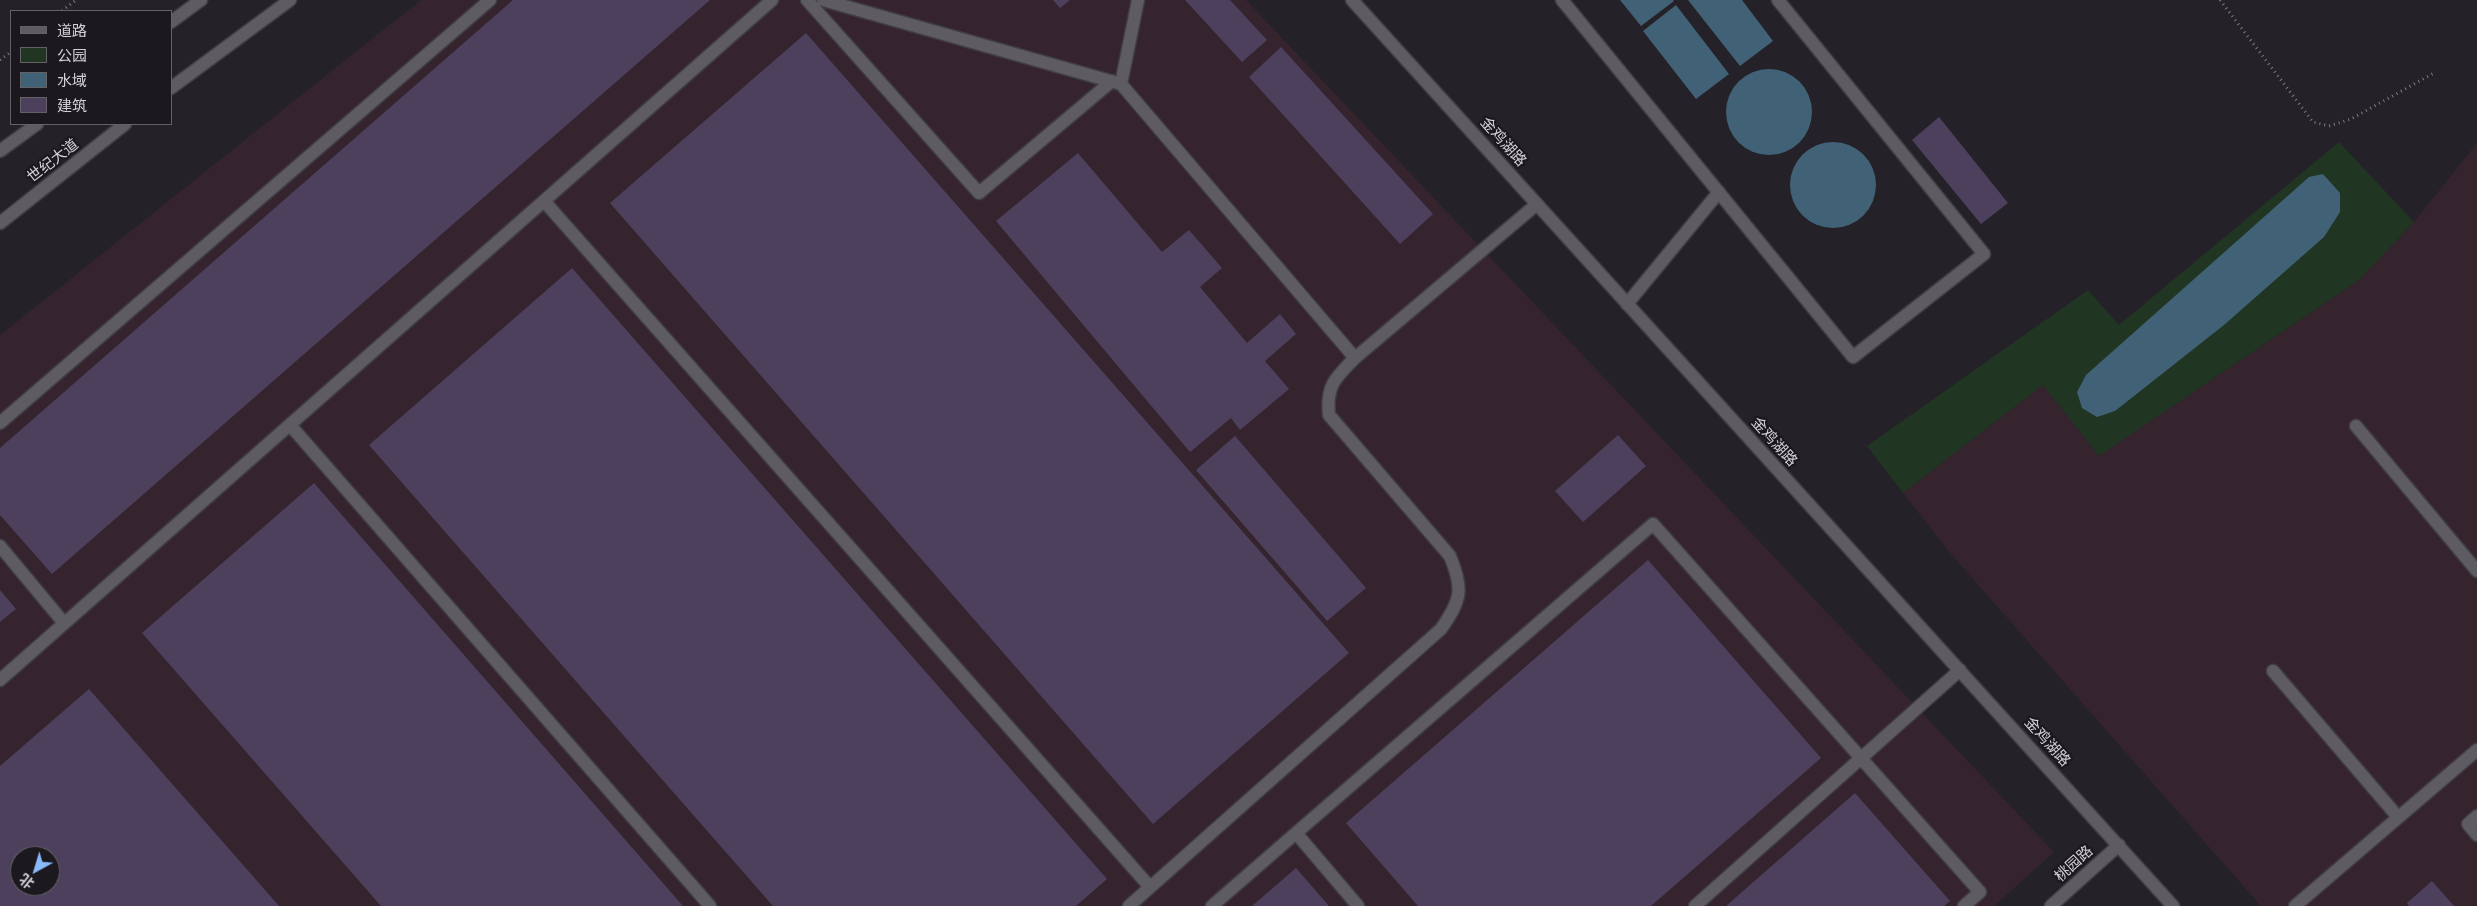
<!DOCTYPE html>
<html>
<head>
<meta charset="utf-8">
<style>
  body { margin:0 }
  #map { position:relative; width:2477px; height:906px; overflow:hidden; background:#242228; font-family:Literata,"Noto Sans SC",serif }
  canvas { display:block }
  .legend { position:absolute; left:10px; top:10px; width:162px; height:115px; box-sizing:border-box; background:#1b181e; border:1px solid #646267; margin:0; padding:6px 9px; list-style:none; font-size:15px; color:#d2d1d5 }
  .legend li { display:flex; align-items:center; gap:10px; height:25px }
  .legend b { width:25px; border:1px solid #646267 }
  .north { position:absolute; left:10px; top:846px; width:50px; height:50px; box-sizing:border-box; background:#1b181e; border:1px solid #646267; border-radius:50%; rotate:219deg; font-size:14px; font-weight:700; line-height:20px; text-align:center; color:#d2d1d5 }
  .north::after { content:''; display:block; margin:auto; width:18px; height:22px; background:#88bbfc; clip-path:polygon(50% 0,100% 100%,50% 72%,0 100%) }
</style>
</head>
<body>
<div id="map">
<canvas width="2477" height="906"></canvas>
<ul class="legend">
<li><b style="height:6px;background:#5e5b62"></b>道路</li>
<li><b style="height:14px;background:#213523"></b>公园</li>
<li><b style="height:14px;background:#416176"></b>水域</li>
<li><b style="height:14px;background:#4d405d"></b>建筑</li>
</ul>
<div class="north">北</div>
</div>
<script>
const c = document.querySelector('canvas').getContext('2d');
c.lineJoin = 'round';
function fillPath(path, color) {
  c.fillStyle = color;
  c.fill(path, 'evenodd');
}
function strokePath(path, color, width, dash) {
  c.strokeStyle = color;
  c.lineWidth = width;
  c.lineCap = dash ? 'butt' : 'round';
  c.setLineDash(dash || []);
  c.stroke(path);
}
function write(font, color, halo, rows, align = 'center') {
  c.font = font + ' Literata,"Noto Sans SC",serif';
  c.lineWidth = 4.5;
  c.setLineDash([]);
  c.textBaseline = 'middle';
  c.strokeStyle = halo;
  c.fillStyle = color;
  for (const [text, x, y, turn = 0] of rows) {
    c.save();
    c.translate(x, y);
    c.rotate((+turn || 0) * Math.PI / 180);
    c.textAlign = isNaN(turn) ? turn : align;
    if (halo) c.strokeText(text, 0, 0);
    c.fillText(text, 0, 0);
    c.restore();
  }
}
fillPath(new Path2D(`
  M 421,0 L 1246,0 L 2054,852 L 1994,906 L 0,906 L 0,335 ZM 20,856 L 50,856 L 50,886 L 20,886 Z
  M 2477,143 L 2477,906 L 2261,906 L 1951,554 L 1903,493 L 2043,385 L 2099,456 L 2359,280 L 2414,222 Z`), '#35242e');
fillPath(new Path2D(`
  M 2339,142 L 2414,222 L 2359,280 L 2099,456 L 2043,385 L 1903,493 L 1867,446 L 2088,290 L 2119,325 Z`), '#213523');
fillPath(new Path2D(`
  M 1620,0 L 1673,0 L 1674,1 L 1641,26 Z
  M 1688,0 L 1742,0 L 1773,41 L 1740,66 Z
  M 1676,5 L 1729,74 L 1696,99 L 1643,31 Z
  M1726 112a43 43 0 1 1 86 0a43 43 0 1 1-86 0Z
  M1790 185a43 43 0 1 1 86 0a43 43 0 1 1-86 0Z
  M 2323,174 L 2340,193 L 2340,212 L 2324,237 L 2224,325 L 2115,411 L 2097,417 L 2082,408 L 2077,392 L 2086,375 L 2309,177 Z`), '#416176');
fillPath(new Path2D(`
  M 513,0 L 710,0 L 52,574 L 0,515 L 0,448 Z
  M 1053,0 L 1070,0 L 1060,8 Z
  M 1185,0 L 1230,0 L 1267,40 L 1242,62 Z
  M 806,33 L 1349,653 L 1153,824 L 610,203 Z
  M 1281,47 L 1433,214 L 1400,244 L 1249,77 Z
  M 1939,117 L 2008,203 L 1981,224 L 1912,140 Z
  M 1078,153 L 1162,252 L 1189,230 L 1222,268 L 1200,287 L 1247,343 L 1280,314 L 1296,334 L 1265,361 L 1289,389 L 1240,430 L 1231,418 L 1190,452 L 996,221 Z
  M 572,268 L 1107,879 L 1076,906 L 773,906 L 369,445 Z
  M 1618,435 L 1646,466 L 1583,522 L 1555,491 Z
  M 1235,436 L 1366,588 L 1327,621 L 1196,470 Z
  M 314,483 L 683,906 L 381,906 L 142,633 Z
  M 1648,560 L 1821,758 L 1651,906 L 1418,906 L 1346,823 Z
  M 0,590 L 16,609 L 0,622 Z
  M 89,689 L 279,906 L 0,906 L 0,766 ZM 20,856 L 50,856 L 50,886 L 20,886 Z
  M 1855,793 L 1950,901 L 1944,906 L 1726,906 Z
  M 1296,868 L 1329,906 L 1252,906 Z
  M 2432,881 L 2454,906 L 2409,906 L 2407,903 Z`), '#4d405d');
const lane = new Path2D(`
  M 807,0 L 979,193 L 1112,81
  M 823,0 L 1121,84 L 1355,358 L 1537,204
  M 1562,0 L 1853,357 L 1984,254 L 1778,0
  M 1121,84 L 1138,0
  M 544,201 L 1150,887
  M 1627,304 L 1719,192
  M 0,423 L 490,0
  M 290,425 L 710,906
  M 2356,426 L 2477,571
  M 0,546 L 64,623
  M 2273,671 L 2398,817
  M 0,680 L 772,0
  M 2477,816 L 2468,824 L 2477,835
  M 1296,833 L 1653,524 L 1980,892 L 1964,906
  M 1129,906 L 1441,629 C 1461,600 1464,590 1450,556 L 1329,415 C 1326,386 1335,378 1355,358
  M 1212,906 L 1296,833 L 1358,906
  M 1695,906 L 1960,670
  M 2295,906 L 2477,750`);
const secondary = new Path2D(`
  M 1352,0 L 2173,906
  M 171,22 L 201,0
  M 171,88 L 290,0
  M 0,151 L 37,124
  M 0,223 L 125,124
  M 2051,906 L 2119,845`);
strokePath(lane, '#403e43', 15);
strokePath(secondary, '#403e43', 15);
strokePath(new Path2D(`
  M 2220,0 L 2313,122 L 2329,126 L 2351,119 L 2434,73
  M 62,11 L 76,0
  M 0,60 L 11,52`), '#7e7c81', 3, [1, 4]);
strokePath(lane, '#5e5b62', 12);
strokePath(secondary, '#5e5b62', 12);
write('15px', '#d2d1d5', '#1b181e', [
  ["金鸡湖路",1503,142,48],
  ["世纪大道",53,161,-38],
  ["金鸡湖路",1774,442,48],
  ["金鸡湖路",2047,742,48],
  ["桃园路",2074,864,-42]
]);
</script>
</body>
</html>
